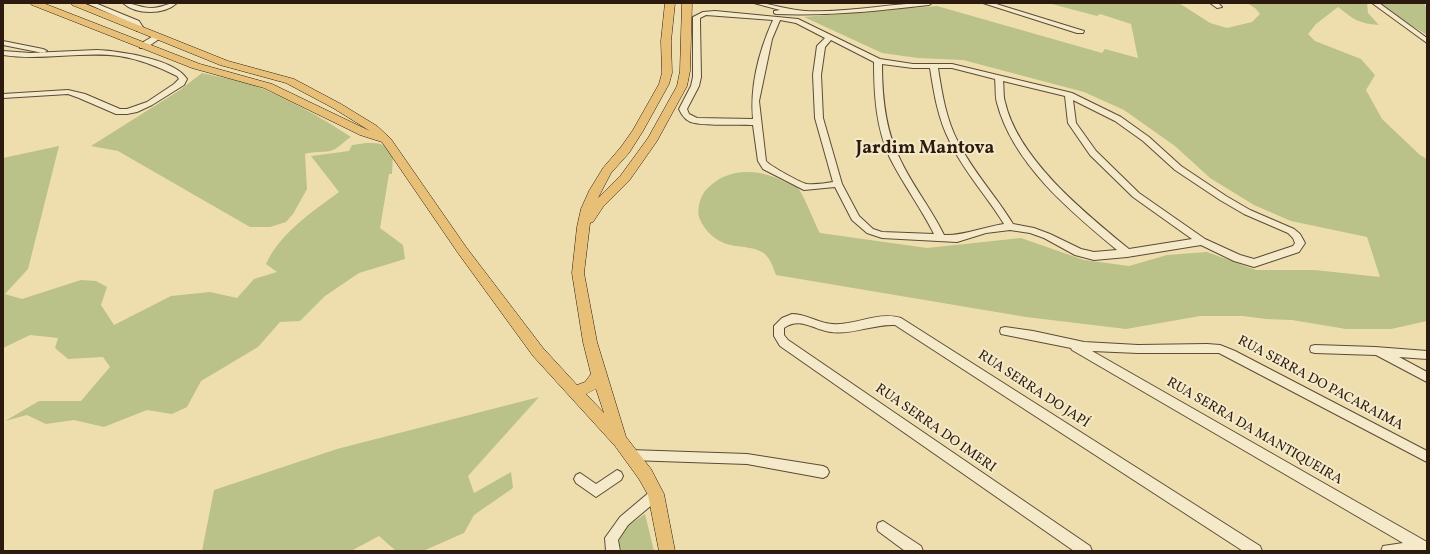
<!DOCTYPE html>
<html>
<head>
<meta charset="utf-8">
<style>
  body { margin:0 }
  #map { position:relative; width:1430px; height:554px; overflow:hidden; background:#eedeae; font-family:Vollkorn,serif }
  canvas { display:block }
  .frame { position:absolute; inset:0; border:4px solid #2c1a0e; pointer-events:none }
</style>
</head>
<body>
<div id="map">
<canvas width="1430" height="554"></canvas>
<div class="frame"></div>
</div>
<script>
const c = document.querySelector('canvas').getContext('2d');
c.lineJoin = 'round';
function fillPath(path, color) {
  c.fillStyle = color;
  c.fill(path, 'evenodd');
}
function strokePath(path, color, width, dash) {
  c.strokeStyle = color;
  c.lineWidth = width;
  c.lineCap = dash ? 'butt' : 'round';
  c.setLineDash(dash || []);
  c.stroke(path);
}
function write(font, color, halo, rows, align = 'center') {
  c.font = font + ' Vollkorn,serif';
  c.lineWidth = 4;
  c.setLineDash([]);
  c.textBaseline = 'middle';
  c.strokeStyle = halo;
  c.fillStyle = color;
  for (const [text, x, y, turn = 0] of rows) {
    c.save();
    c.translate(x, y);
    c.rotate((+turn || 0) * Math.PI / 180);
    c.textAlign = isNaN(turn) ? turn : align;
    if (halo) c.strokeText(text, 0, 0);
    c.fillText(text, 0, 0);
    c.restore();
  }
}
fillPath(new Path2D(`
  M 1048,3 L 1179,3 L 1210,23 L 1227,28 L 1252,22 L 1260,14 L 1255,8 L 1247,3 L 1367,3 L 1368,13 L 1379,25 C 1357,23 1355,20 1338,7 L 1316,24 L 1308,34 L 1315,41 L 1361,59 L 1375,75 L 1366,90 L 1382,119 L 1420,155 L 1427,159 L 1427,321 L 1391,329 L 1346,329 L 1292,320 L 1266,319 L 1243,316 L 1200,316 L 1126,329 L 1026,317 L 776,275 C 773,267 770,257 762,252 C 755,248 744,247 736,246 C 719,244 705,233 699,217 C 697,208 700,198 705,191 C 725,167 758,168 783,181 C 787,183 793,185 797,187 C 803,192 815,225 820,233 L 927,248 L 1021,238 L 1084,260 L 1129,266 L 1167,255 L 1207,252 L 1256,270 L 1315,270 L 1380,277 L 1367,237 L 1291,221 L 1254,205 L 1210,178 L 1175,146 L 1124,110 L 1084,92 L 963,60 L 918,58 L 882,53 L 804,17 L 937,6 L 1102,53 L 1105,49 L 1138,58 L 1131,24 L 1100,14 L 1097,16 Z
  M 1375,3 L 1424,3 L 1427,9 L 1427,35 Z
  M 202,73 C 218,77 234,79 250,84 C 286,97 320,117 351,137 C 344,141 340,147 333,150 C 327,153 313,151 305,154 L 307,189 L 293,214 L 286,222 L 270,227 L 250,227 L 118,151 L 91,146 L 180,90 Z
  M 366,143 C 379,143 384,143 393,153 L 392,174 L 389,174 L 380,228 L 403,245 L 405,259 L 359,273 L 325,296 L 300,321 L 280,322 L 258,347 L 201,381 L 187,407 L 172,414 L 147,410 L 104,427 L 74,420 L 46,424 L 27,415 L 5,421 L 39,401 L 81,401 L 110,367 L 103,357 L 68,359 L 55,348 L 58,338 L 30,335 L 3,348 L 3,158 L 59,146 L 28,269 L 5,294 L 22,299 L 81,280 L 96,281 L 107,287 L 101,305 L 114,325 L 171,296 L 210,292 L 237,298 L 254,279 L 277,272 L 266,264 C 281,232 311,213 339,192 L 311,156 L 349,151 L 352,145 Z
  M 539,397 L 468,476 L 474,493 L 511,472 L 513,488 L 474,515 L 464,533 L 423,551 L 396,551 L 379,536 L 351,551 L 202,551 L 214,490 L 337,449 Z
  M 645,514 L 654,551 L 622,551 L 619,543 L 622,530 Z`), '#bac189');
const minor = new Path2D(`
  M 86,3 L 95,3 L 139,21 L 144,29 L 143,31 L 137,31 L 133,24 Z
  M 123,3 C 133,3 141,8 152,8 C 161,8 168,3 177,3 C 164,15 136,15 123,3 Z
  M 754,3 C 771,3 787,10 805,11 C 847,13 890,3 932,3 L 929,5 C 878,11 828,16 776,14 L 774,13 L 774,11 L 780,10 Z
  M 983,3 L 993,3 L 1084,31 L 1083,33 L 1077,33 Z
  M 1210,3 L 1218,3 L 1222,7 L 1217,8 Z
  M 1372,3 L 1379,3 L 1427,38 L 1427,43 Z
  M 715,11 L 798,19 L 880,59 L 913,64 L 952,64 L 1072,93 L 1121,117 L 1149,137 L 1181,166 L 1226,196 L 1250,210 L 1294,229 L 1300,234 L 1305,243 L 1299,252 L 1254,267 L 1234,261 L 1201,245 L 1127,257 L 1094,260 L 1075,255 L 1044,238 L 1030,233 L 1010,230 L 986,233 L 957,242 L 882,238 L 867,233 L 852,220 L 835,187 L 804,190 L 763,169 L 758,161 L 753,125 C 737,124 709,126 695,123 C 687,122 682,116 679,109 L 691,86 L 693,77 L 693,17 L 703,12 ZM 706,15 L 773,20 C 759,51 750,86 753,119 L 697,118 L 689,114 L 687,109 L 699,86 L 701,77 L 700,22 L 700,18 ZM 780,20 L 796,23 L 825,38 L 817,46 L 813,75 L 815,118 L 833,182 C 825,183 816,185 807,184 C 801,183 770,166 766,161 L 759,101 L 772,39 ZM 831,40 L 874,62 C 874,94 876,128 890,158 C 903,184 921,208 934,234 L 882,232 L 873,229 L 859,216 L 842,184 L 823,118 L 821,75 L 825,47 ZM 882,64 L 913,68 L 930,68 C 934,94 938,119 950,142 C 964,172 987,196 1004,224 C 983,227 964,236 944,235 C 931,208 911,184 899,157 C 885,129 882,95 882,64 ZM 938,68 L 952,68 L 995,79 C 996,87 995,96 997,103 C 1013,164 1071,212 1117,250 L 1094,252 L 1081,249 L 1050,234 L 1034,228 L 1013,224 C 996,196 973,172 958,142 C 946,119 942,94 938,68 ZM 1003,81 L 1065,96 L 1068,123 L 1090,155 L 1133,197 L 1192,239 L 1129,249 C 1085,213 1018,159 1005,102 C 1003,96 1004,88 1003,81 ZM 1073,100 L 1115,121 L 1143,141 L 1175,170 L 1220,200 L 1244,214 L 1288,233 L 1293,238 L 1295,243 L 1293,246 L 1254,259 L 1240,255 L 1205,239 L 1139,193 L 1096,151 L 1076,123 Z
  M 155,35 L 161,35 L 162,37 L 146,48 L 140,48 L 140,44 Z
  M 3,41 L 43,49 L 47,51 L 43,53 L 3,45 Z
  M 97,50 C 119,51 175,59 187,79 L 184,85 L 152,105 L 137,112 L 127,114 L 116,114 L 79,98 L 68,94 L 3,98 L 3,94 L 68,90 L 85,94 L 120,109 L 127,109 L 147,102 L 174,84 L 179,79 L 177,76 C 159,67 139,59 119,56 C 81,51 42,61 3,55 L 3,51 L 30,53 Z
  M 792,314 C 807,314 818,323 832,324 C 855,326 878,311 901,318 L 1260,546 L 1262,551 L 1243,551 L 895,325 C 873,324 852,335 831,332 C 814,330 800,316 784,328 L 784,335 L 788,340 L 1090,546 L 1092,551 L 1074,551 L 780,346 L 774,336 L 774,326 L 782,318 Z
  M 1005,327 L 1033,331 L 1084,342 L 1138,345 L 1207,344 L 1220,345 L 1235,351 L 1427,451 L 1427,462 L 1219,353 L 1138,353 L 1092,351 L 1427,542 L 1427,551 L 1381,551 L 1383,546 L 1403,543 L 1072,350 L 1071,348 L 1001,334 L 1000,331 L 1001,328 Z
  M 1315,345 L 1375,347 L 1427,351 L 1427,359 L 1399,357 L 1427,372 L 1427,382 L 1376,355 L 1315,353 L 1311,352 L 1310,349 L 1311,346 Z
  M 630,450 L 747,454 L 823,466 L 827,468 L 829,472 L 827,476 L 823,478 L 747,464 L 630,460 L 626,459 L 624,455 L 626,451 Z
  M 617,470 L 621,472 L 623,476 L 621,480 L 596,497 L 576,483 L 574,479 L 576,475 L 580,473 L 596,484 Z
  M 656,488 L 660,490 L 662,494 L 660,498 L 628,525 L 618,540 L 620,551 L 606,551 L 605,538 L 620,517 L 652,490 Z
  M 883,521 L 921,546 L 923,551 L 905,551 L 878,531 L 877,527 L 878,523 Z`);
const major = new Path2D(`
  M 30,3 L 43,3 L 200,64 L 272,84 L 370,131 L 333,108 L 286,83 L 220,65 L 72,5 L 70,3 L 83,3 L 228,61 L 294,79 L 341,104 L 377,126 L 391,139 L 466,247 L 543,348 L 577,385 L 585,382 L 591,374 L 583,342 L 572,273 L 577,227 L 581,209 L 589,191 L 603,168 L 621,147 L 633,130 L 659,84 L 662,73 L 661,41 L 665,3 L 675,3 L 671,41 L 672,73 L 669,84 L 643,131 L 629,153 L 611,173 L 598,198 L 621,175 L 648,138 L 677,86 L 680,71 L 682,3 L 692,3 L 690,71 L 687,86 L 657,141 L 629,181 L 603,207 L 593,222 L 590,223 L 584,273 L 597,342 L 626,437 L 651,469 L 664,494 L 675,551 L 659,551 L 648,495 L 639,479 L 615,446 L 533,356 L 458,253 L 382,142 L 360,135 L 264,88 L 192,68 L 32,5 ZM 596,389 L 604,413 L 586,394 Z`);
strokePath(minor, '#5c4b36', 2);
strokePath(major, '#2c1a0e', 1);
fillPath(minor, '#f4eaca');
fillPath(major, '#e7bf77');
write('14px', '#2c1a0e', '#f4eaca', [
  ["RUA SERRA DO PACARAIMA",1320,384,28],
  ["RUA SERRA DO JAPÍ",1033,390,33],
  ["RUA SERRA DO IMERI",935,429,35],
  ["RUA SERRA DA MANTIQUEIRA",1254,432,30]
]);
write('bold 18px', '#2c1a0e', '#f4eaca', [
  ["Jardim Mantova",925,150]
]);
</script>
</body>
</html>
